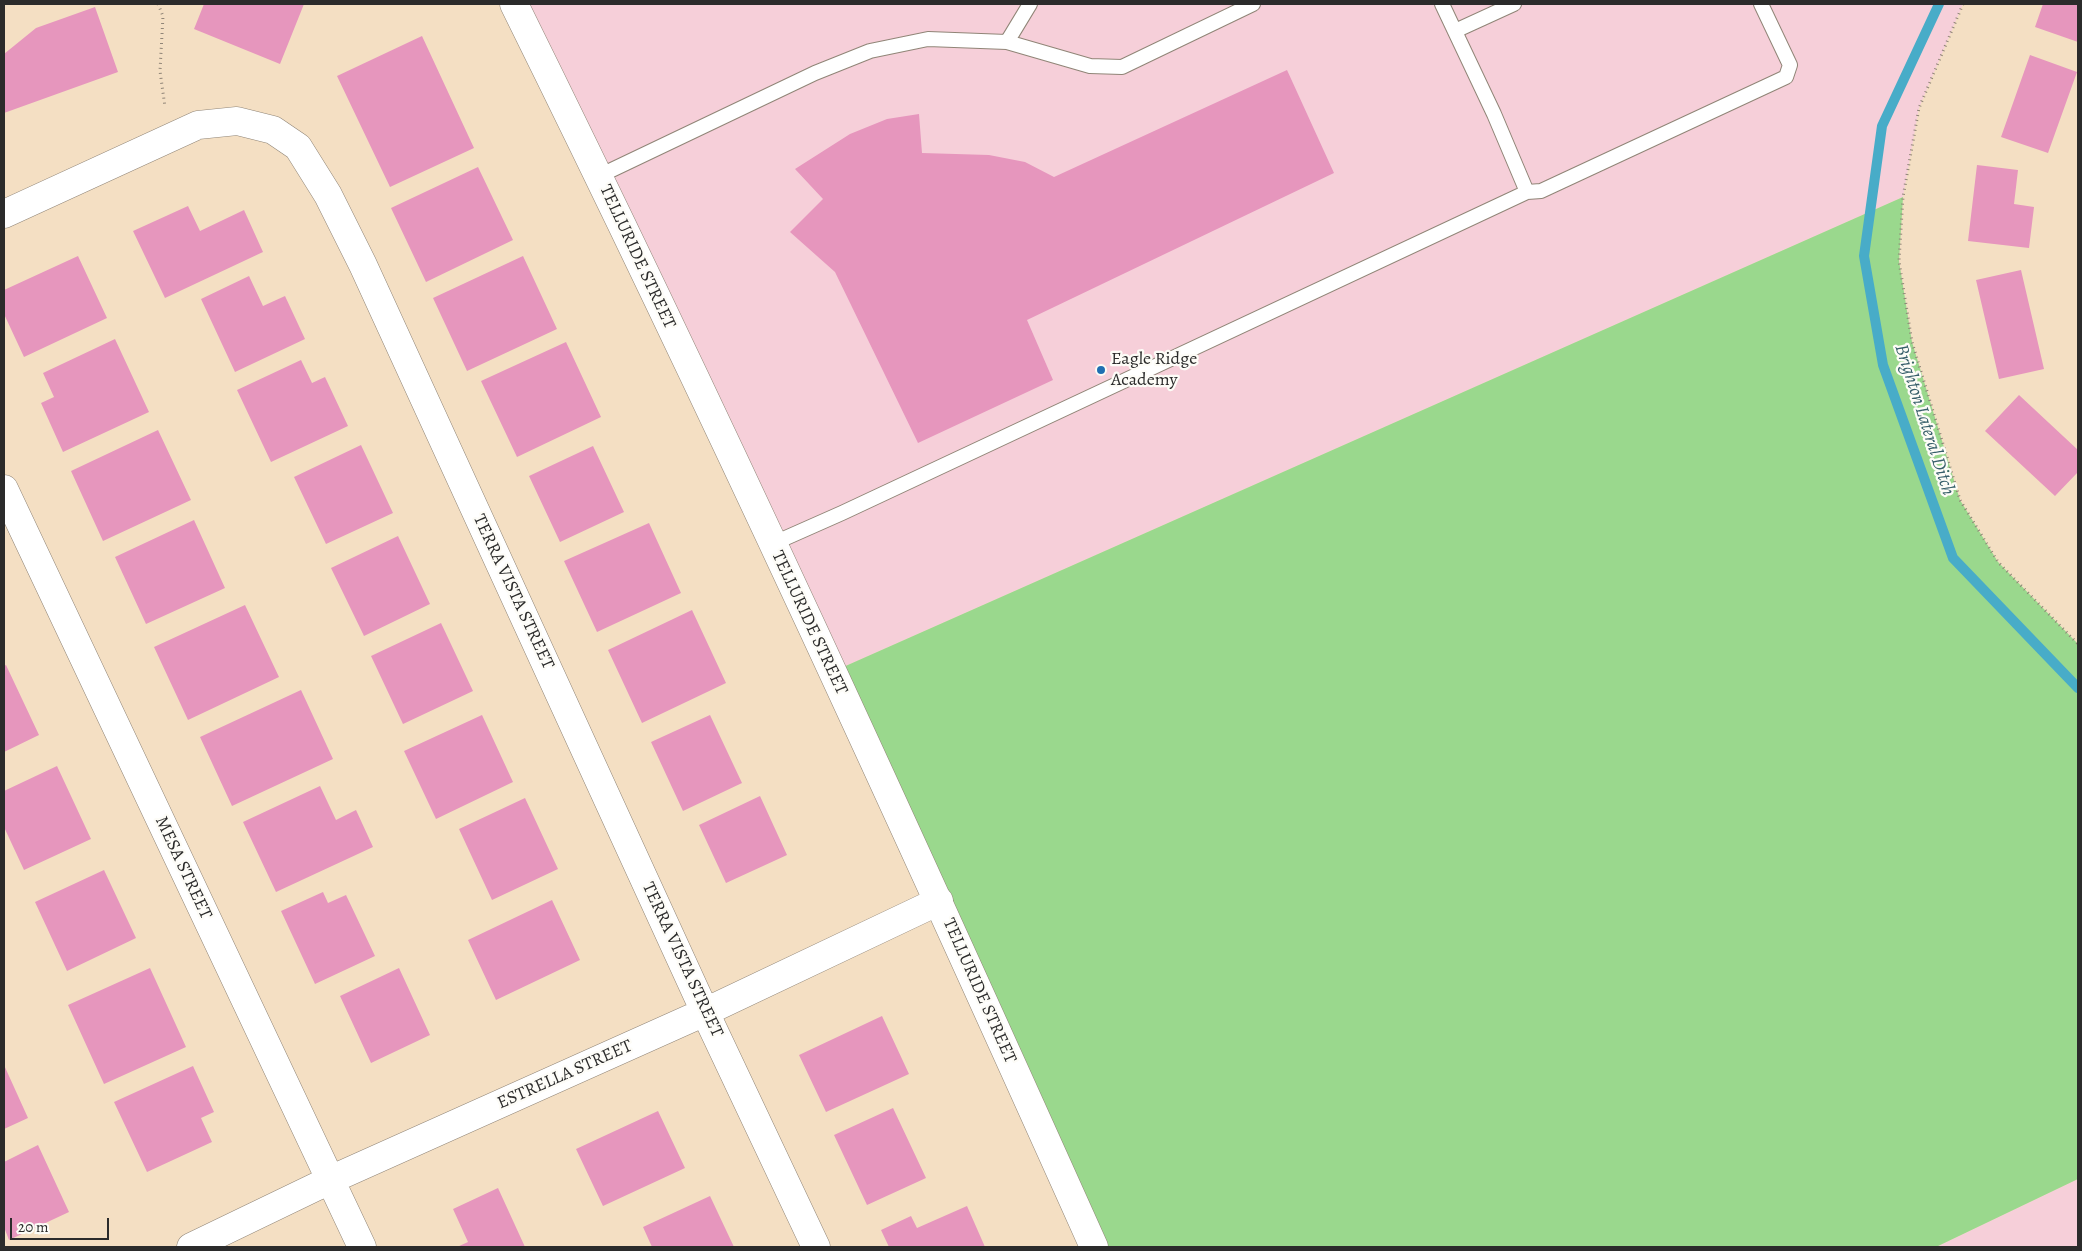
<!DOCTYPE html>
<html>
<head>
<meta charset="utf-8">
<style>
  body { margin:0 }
  #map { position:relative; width:2082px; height:1251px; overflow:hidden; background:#f4dfc3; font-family:Alegreya,serif }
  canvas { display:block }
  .frame { position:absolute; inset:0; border:5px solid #2b2b2b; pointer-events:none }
  .scale { position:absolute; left:10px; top:1218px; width:99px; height:22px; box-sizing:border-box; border:2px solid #2b2b2b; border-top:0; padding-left:6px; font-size:15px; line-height:18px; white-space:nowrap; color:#2b2b2b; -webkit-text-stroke:4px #fdfcf7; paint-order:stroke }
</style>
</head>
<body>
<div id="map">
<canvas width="2082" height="1251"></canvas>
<div class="frame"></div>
<div class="scale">20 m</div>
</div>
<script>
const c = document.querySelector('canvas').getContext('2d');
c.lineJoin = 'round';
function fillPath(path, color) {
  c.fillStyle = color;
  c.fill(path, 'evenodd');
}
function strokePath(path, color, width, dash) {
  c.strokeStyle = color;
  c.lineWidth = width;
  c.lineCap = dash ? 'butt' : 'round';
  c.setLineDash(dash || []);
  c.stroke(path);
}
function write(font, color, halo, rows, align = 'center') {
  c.font = font + ' Alegreya,serif';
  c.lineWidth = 4.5;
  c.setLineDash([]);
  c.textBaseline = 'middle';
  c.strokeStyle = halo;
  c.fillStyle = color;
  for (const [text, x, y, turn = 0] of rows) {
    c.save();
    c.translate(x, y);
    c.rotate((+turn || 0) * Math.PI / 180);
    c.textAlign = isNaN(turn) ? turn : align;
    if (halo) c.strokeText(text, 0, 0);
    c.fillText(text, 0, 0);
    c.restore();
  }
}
fillPath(new Path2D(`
  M 514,4 L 1963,4 L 1919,108 L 1903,197 L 832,672 Z
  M 2078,1179 L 2078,1247 L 1936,1247 Z`), '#f6cfd9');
fillPath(new Path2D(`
  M 1903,197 L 1899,261 L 1912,342 L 1960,500 L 1998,562 L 2078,644 L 2078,1179 L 1936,1247 L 1094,1247 L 832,672 Z`), '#9ad88d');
strokePath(new Path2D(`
  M 1939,4 L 1882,126 L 1864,256 L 1883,365 L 1953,558 L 2078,688`), '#48acc8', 10);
fillPath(new Path2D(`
  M 204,4 L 304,4 L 280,64 L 194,29 Z
  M 2043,4 L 2078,4 L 2078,42 L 2035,27 Z
  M 95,7 L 118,72 L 4,113 L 4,54 L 36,28 Z
  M 422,36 L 474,148 L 390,187 L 337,76 Z
  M 2030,55 L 2077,72 L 2048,153 L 2001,137 Z
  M 1287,70 L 1334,173 L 1027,320 L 1053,380 L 918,443 L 835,272 L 790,232 L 823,199 L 795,169 L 850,134 L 887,119 L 919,114 L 922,153 L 989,155 L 1025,162 L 1054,177 Z
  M 1977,165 L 2018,170 L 2014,204 L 2034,207 L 2029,248 L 1968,241 Z
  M 478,167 L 513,240 L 426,282 L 391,208 Z
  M 188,206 L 200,231 L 244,210 L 263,252 L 165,298 L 133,231 Z
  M 78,256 L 107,318 L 24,357 L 4,314 L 4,290 Z
  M 523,256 L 557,329 L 467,371 L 433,298 Z
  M 2021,270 L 2044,369 L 1999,379 L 1976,280 Z
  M 249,276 L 263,306 L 285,296 L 305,339 L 235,372 L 201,299 Z
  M 115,339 L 149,412 L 63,452 L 41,403 L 54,397 L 43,373 Z
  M 566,342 L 601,417 L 517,457 L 481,381 Z
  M 301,360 L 312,383 L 325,377 L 348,426 L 271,462 L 237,390 Z
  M 2019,395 L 2078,450 L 2078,472 L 2055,496 L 1985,431 Z
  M 158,430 L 191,500 L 103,541 L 71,471 Z
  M 361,445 L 393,513 L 326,544 L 294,477 Z
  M 593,446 L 624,512 L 560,542 L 529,476 Z
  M 194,520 L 225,588 L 146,624 L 115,557 Z
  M 649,523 L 681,593 L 597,632 L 564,561 Z
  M 398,536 L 430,604 L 364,636 L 331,568 Z
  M 245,605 L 279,677 L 188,720 L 154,647 Z
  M 692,610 L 726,683 L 642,723 L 608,650 Z
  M 441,623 L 473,691 L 403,724 L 371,656 Z
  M 6,665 L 39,735 L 4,752 L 4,666 Z
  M 301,690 L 333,759 L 232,806 L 200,737 Z
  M 482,715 L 513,782 L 436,819 L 404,751 Z
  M 710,715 L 742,783 L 683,811 L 651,742 Z
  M 57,766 L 91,839 L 24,870 L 4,827 L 4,791 Z
  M 320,786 L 336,820 L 356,810 L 373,847 L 276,892 L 243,822 Z
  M 760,796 L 787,855 L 726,883 L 699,825 Z
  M 525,798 L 558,869 L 492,900 L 459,829 Z
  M 104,870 L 136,938 L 67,971 L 35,902 Z
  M 323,892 L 328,903 L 346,895 L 375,956 L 315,984 L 281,911 Z
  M 552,900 L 580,960 L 496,1000 L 468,940 Z
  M 150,968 L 186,1047 L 104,1084 L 68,1005 Z
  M 399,968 L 430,1035 L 371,1063 L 340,996 Z
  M 882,1016 L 909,1074 L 826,1112 L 799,1055 Z
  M 4,1065 L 28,1118 L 4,1129 Z
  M 193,1066 L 214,1112 L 201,1118 L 212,1142 L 147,1172 L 114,1102 Z
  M 893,1108 L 926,1178 L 867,1205 L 834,1135 Z
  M 658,1111 L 685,1168 L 603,1206 L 576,1149 Z
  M 38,1145 L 69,1212 L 9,1240 L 4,1227 L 4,1162 Z
  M 498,1188 L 525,1247 L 457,1247 L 468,1242 L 453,1209 Z
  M 710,1196 L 734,1247 L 652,1247 L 643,1227 Z
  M 967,1206 L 985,1247 L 889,1247 L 881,1230 L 911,1216 L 917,1228 Z`), '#e696bd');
const service = new Path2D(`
  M 1442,4 L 1494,114 L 1527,192 L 1541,191 L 1786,77 L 1790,65 L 1761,4
  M 1455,31 L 1514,4
  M 1007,42 L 1030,4
  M 599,176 L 815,73 L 870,51 L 928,39 L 1007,42 L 1090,66 L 1122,67 L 1253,4
  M 772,544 L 842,513 L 1527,192`);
const minor = new Path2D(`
  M 4,214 L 198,125 L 237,121 L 273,130 L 298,147 L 328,195 L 363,265 L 705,1012 L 816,1247
  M 4,489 L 362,1247
  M 191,1247 L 330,1180 L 705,1012 L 939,901`);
const tertiary = new Path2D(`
  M 514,4 C 717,414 907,830 1094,1247`);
strokePath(service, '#908577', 16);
strokePath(minor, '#908577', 29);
strokePath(tertiary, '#908577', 29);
strokePath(new Path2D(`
  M 158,4 L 163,16 L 160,71 L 165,107
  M 1963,4 L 1919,108 L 1903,197 L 1899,261 L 1912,342 L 1960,500 L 1998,562 L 2078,644`), '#908577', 3, [1, 4]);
strokePath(service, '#fff', 14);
strokePath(minor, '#fff', 28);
strokePath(tertiary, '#fff', 28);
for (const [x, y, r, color] of [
  [1101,370,5,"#1f6fb2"]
]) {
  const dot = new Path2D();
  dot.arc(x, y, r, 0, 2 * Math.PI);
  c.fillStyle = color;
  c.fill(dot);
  strokePath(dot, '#fdfcf7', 2);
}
write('18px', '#2b2b2b', '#fdfcf7', [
  ["TELLURIDE STREET",637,257,65],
  ["TERRA VISTA STREET",513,592,65],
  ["TELLURIDE STREET",809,623,65],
  ["MESA STREET",183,868,65],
  ["TERRA VISTA STREET",682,960,65],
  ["TELLURIDE STREET",979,991,66],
  ["ESTRELLA STREET",565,1075,-24]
]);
write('18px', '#2b2b2b', '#fdfcf7', [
  ["Eagle Ridge",1111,360],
  ["Academy",1111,381]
], 'left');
write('italic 19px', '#375f6a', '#fdfcf7', [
  ["Brighton Lateral Ditch",1924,420,72]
]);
</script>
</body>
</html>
